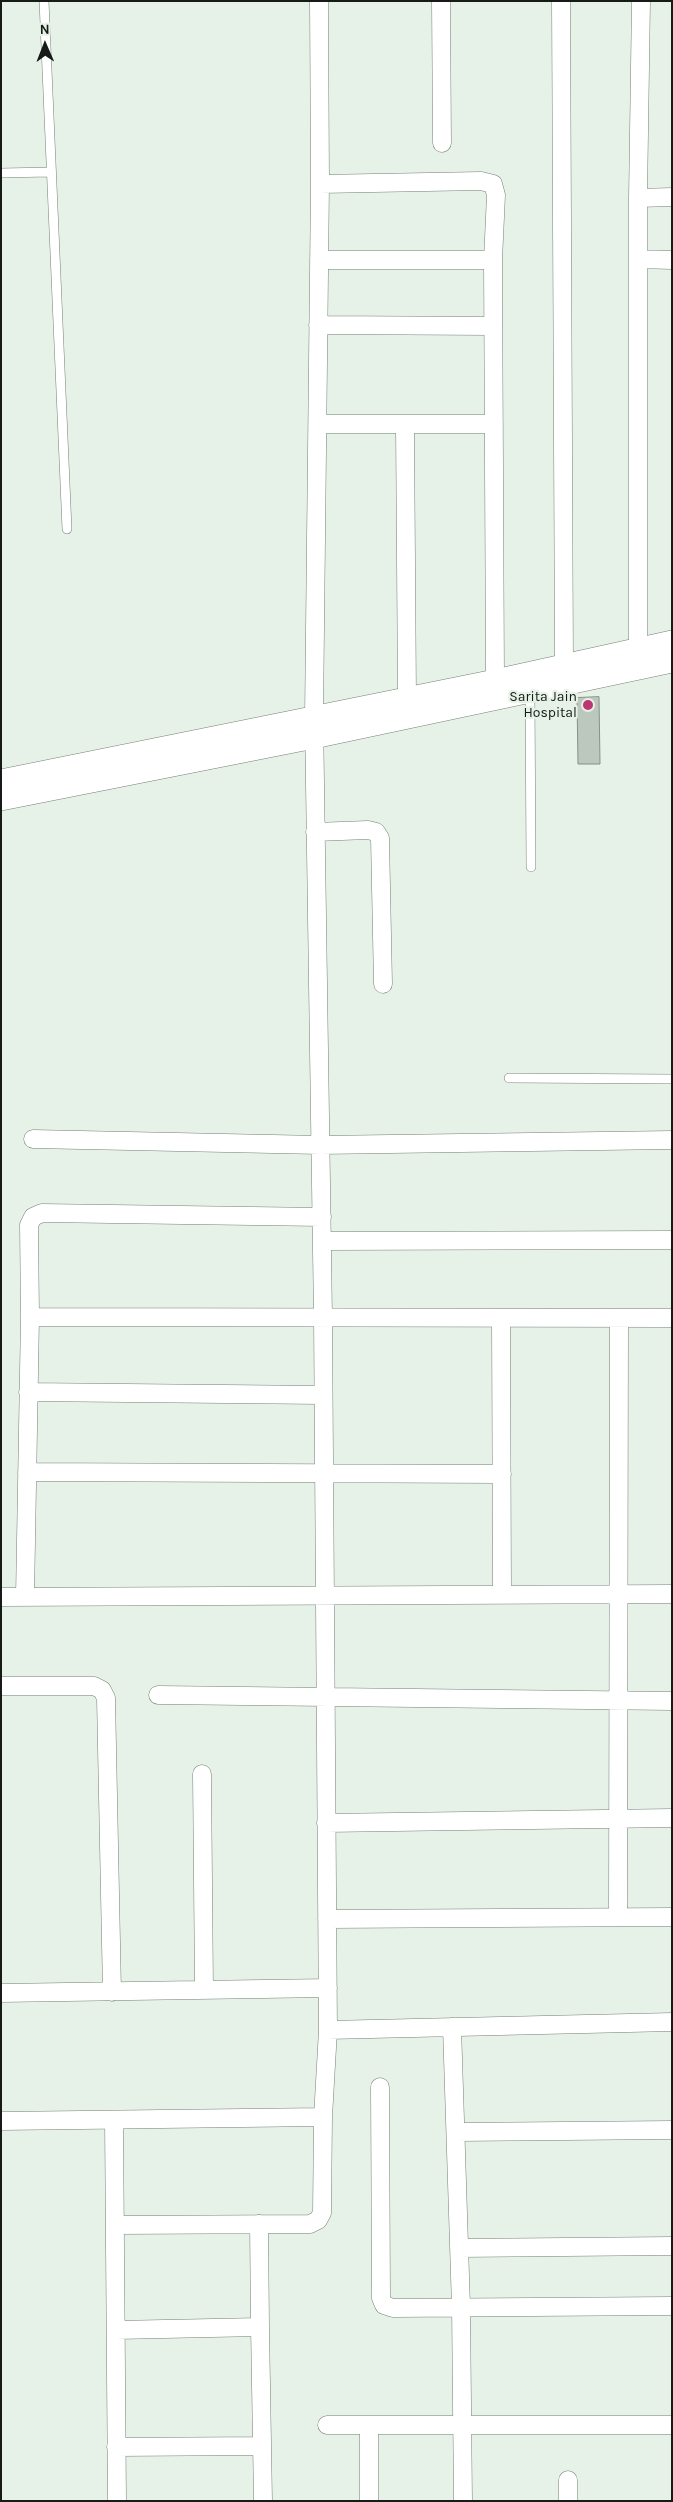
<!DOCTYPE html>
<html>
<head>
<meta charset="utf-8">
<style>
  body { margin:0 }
  #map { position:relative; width:673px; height:2502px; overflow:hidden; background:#e6f2e7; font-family:Karla,sans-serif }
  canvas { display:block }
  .frame { position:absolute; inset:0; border:2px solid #161b17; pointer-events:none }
  .north { position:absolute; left:20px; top:20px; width:50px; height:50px; -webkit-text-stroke:4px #e6f2e7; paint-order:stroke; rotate:359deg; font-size:14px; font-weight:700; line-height:20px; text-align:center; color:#161b17 }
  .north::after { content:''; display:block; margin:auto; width:18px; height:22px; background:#161b17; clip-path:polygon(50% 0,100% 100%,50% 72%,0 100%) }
</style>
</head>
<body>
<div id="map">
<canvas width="673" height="2502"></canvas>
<div class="frame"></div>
<div class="north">N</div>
</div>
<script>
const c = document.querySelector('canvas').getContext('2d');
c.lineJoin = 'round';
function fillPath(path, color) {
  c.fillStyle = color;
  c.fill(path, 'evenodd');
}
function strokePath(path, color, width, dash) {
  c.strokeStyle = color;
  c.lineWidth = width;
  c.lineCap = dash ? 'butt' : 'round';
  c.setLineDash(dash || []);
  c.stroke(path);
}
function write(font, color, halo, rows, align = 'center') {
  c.font = font + ' Karla,sans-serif';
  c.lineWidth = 4.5;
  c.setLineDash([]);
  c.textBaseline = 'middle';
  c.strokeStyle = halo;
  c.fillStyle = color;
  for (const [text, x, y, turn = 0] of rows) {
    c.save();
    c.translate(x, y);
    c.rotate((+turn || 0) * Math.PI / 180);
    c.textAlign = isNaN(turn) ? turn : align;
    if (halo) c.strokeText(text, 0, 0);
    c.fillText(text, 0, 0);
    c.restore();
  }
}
const building = new Path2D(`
  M 599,697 L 600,764 L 578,764 L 577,698 Z`);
fillPath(building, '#bcc8bd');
strokePath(building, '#859086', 1);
const service = new Path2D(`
  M 44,1 L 67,529
  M 1,173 L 51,172
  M 530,692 L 531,867
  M 509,1078 L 672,1079`);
const minor = new Path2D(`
  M 441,1 L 442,143
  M 561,1 L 564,664
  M 320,184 L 481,181 L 493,184 L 496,195 L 493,260 L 495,680
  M 638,198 L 672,197
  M 638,259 L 672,260
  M 319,260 L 493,260
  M 318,325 L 493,326
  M 318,424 L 494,424
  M 405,426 L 407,698
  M 638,648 L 638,198 L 641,1
  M 315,832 L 368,830 L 376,832 L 380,838 L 383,984
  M 33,1139 L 320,1145 L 672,1140
  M 322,1241 L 672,1240
  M 30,1317 L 672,1318
  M 501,1318 L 502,1595
  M 28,1392 L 323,1395
  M 27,1472 L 502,1474
  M 1,1597 L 672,1594
  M 25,1597 L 30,1317 L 29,1225 L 33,1217 L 42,1213 L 322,1217
  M 1,1686 L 94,1686 L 102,1690 L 106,1698 L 112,1992
  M 158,1695 L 672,1701
  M 202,1774 L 204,1989
  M 326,1823 L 672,1818
  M 618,1917 L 619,1318
  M 327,1919 L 672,1917
  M 1,1993 L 328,1988
  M 452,2027 L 461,2307 L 463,2501
  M 328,2030 L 672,2022
  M 380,2087 L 381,2298 L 384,2305 L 393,2308 L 672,2306
  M 114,2120 L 117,2501
  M 1,2121 L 323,2117
  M 456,2132 L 672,2130
  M 259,2224 L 260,2327
  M 115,2225 L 310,2224 L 318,2220 L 322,2213 L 323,2117 L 328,2030 L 323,1317 L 314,717 L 320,184 L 319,1
  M 459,2248 L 672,2246
  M 116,2330 L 260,2327 L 263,2501
  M 327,2425 L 672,2425
  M 369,2425 L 369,2501
  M 116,2447 L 262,2446
  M 568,2480 L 568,2501`);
const tertiary = new Path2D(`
  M 1,780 L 495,680 L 672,641
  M 1,800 L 314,738 L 672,662`);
strokePath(service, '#758076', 10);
strokePath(minor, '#758076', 19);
strokePath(tertiary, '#758076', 22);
strokePath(service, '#fff', 9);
strokePath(minor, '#fff', 18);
strokePath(tertiary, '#fff', 21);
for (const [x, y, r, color] of [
  [588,705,6,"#bd3571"]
]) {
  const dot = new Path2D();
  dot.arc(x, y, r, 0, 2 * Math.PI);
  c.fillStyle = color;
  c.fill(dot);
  strokePath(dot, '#e6f2e7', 2);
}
write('14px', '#161b17', '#e6f2e7', [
  ["Sarita Jain",577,697],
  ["Hospital",577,713]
], 'right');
</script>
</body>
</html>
